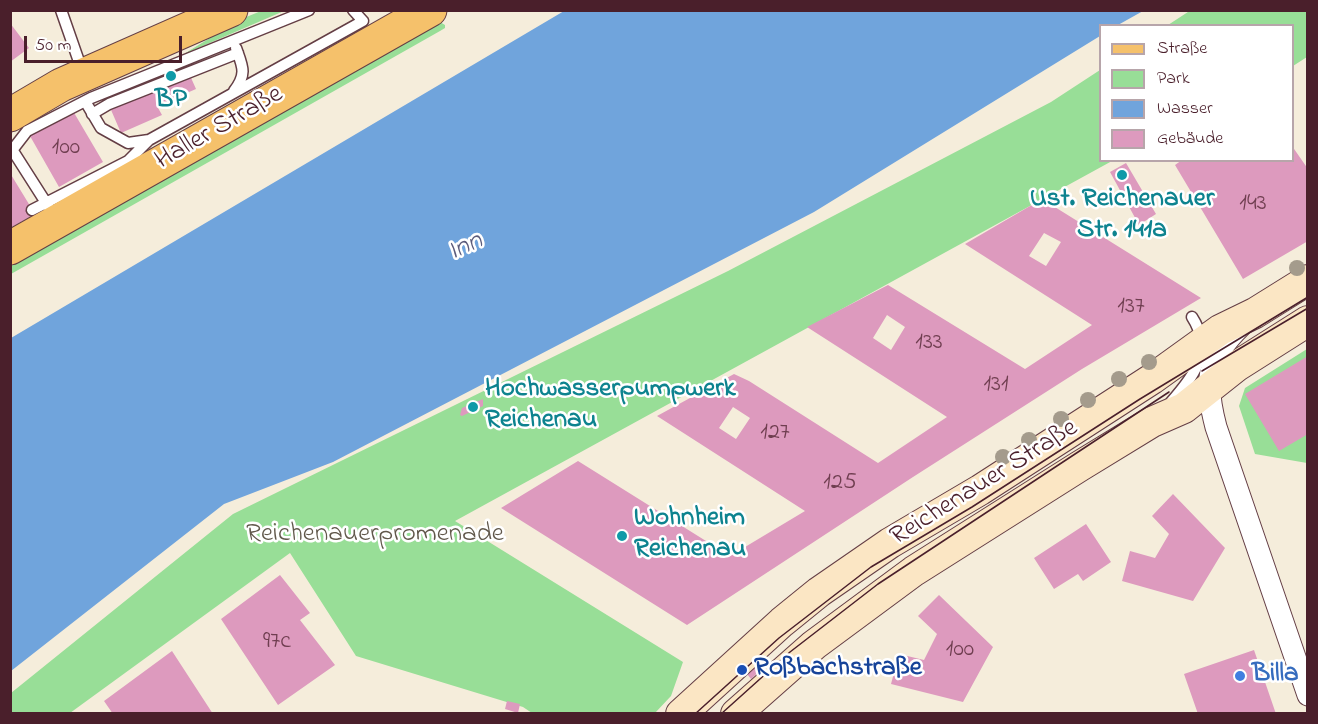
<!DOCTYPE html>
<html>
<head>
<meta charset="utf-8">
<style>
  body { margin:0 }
  #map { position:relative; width:1318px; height:724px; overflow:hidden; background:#f5eddb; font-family:"Indie Flower",sans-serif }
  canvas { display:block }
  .frame { position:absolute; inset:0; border:12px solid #4a1f2b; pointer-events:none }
  .legend { position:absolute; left:1099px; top:24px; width:195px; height:138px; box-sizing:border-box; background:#fff; border:2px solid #b7a5aa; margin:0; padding:8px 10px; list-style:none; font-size:18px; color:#4a1f2b }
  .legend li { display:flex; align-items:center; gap:12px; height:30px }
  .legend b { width:30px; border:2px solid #b7a5aa }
  .scale { position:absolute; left:24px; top:36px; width:158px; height:27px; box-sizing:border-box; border:3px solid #4a1f2b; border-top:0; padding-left:8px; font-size:18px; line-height:21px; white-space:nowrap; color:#4a1f2b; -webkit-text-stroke:4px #fff; paint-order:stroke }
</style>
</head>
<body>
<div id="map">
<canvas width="1318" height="724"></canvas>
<div class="frame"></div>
<ul class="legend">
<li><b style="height:8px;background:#f5c16b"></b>Straße</li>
<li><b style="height:16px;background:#98de97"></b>Park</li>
<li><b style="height:16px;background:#70a4dc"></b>Wasser</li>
<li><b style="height:16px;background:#dd9abe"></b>Gebäude</li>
</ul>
<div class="scale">50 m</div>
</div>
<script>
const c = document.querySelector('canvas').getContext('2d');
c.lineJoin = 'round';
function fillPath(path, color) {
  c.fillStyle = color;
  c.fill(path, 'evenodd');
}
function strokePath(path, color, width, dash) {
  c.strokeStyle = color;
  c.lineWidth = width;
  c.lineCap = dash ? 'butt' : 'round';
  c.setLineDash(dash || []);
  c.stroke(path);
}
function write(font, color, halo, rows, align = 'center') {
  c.font = font + ' "Indie Flower",sans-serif';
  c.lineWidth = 5;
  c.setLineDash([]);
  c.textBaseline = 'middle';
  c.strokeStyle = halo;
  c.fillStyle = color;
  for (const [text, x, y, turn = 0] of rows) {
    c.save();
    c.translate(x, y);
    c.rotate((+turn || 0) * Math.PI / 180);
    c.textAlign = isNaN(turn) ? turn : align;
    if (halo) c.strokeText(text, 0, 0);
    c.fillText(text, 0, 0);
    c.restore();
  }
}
fillPath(new Path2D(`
  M 1191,10 L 1307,11 L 1307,57 L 1293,66 L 1292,26 L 1168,25 Z
  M 261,11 L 284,11 L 184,54 L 239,20 Z
  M 440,22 L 445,25 L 445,28 L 440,31 L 11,274 L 10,263 Z
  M 1100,70 L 1100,160 L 1112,161 L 455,521 L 683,662 L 671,696 L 655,713 L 532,713 L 523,707 L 356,656 L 290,553 L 70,713 L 11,714 L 11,693 L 233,514 L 728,271 L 1051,102 Z
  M 1307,349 L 1307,463 L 1255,454 L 1239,406 L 1245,388 Z`), '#98de97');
fillPath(new Path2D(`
  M 564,11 L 1143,11 L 1118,25 L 1100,26 L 1100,36 L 814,212 L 333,462 L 224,504 L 11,671 L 11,338 Z`), '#70a4dc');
fillPath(new Path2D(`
  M 10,23 L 29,48 L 10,62 Z
  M 184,62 L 196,89 L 157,106 L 162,115 L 121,133 L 105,96 Z
  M 73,111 L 103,162 L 59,187 L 30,136 Z
  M 1292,146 L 1308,169 L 1308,241 L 1243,279 L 1175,165 L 1182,160 L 1292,160 Z
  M 1126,163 L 1156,214 L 1139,225 L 1110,172 Z
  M 10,173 L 35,214 L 10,228 Z
  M 1042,199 L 1201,298 L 1082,369 L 913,477 L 687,625 L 501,508 L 578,461 L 730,556 L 805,511 L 657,416 L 734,374 L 749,381 L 878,463 L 947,417 L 807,327 L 888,285 L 1025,369 L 1092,325 L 965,244 ZM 1044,233 L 1061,242 L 1046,266 L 1029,256 ZM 887,315 L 905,327 L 891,350 L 873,338 ZM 733,407 L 750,418 L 736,439 L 719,428 Z
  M 1308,356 L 1308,434 L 1279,451 L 1245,394 Z
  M 483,399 L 483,406 L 462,416 L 460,415 L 462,408 Z
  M 1173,494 L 1225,548 L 1193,601 L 1122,581 L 1130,551 L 1155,558 L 1169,534 L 1152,516 Z
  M 1086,524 L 1111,562 L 1083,581 L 1078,574 L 1054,589 L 1034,558 Z
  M 280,575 L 310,613 L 300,620 L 335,665 L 278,705 L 221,619 Z
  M 939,595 L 993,647 L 963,702 L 891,684 L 899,654 L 924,660 L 937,634 L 918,616 Z
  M 1254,650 L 1276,714 L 1198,714 L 1184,674 Z
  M 172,651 L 213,714 L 113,714 L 104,701 Z
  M 761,661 L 765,666 L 751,679 L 747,674 Z
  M 507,701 L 520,704 L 518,713 L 505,709 Z`), '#dd9abe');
const lane = new Path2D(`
  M 61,10 L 83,73
  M 234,91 C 247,74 243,67 236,48
  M 85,101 L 101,128 L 128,143 L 149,140 L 363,21 L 353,10
  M 92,114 L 109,104 L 238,53
  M 13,151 L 50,209
  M 10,153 L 27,131 L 91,98 L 309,10
  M 32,210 L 128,161 L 149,140
  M 1171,402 C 1194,376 1214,351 1192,317`);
const street = new Path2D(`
  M 1241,326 C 1206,360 1204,381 1216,427 L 1308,695`);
const secondary = new Path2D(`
  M 681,714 L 782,622 L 819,592 L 890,543 L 980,490 L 1152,379 L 1220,330 L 1255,313 L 1308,280
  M 736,714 L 814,645 L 914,571 L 1080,466 L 1152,422 L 1184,408 L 1237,366 L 1308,321`);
const primary = new Path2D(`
  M 10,115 L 61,85 L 231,10
  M 10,248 L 430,10`);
strokePath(lane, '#643e45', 13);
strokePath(street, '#643e45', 23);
strokePath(secondary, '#643e45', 32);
strokePath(primary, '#643e45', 35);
strokePath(lane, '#fff', 10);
strokePath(street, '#fff', 21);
strokePath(secondary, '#fbe6c4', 30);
strokePath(primary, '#f5c16b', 33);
strokePath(new Path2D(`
  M 1202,371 L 1308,308
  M 695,714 L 779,638 L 871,567 L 972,507 L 1140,399 L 1308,297
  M 721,714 L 790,652 L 878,584 L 1169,392`), '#4a1f2b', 1.5);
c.fillStyle = '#a49b8c';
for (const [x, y] of [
  [1297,268],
  [1149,362],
  [1119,379],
  [1088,400],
  [1061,419],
  [1029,440],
  [1003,457]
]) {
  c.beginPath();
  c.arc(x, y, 8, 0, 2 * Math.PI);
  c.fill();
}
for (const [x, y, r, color] of [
  [171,76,6,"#0f9aa8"],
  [1122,175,6,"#0f9aa8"],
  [473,407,6,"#0f9aa8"],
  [622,536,6,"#0f9aa8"],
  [742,670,6,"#1a4fb4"],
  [1240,676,6,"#3f7fe0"]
]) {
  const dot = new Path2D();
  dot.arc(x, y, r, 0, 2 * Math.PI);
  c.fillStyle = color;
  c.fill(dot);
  strokePath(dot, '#fff', 2);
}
write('24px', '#6f3e50', null, [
  ["100",66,149],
  ["143",1253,205],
  ["137",1131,308],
  ["133",929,344],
  ["131",996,386],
  ["127",775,434],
  ["125",840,484],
  ["97c",277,643],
  ["100",960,651]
]);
write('bold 27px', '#0d838f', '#fff', [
  ["BP",171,102],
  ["Ust. Reichenauer",1122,201],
  ["Str. 141a",1122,232],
  ["Hochwasserpumpwerk",485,391,"left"],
  ["Reichenau",485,422,"left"],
  ["Wohnheim",634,520,"left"],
  ["Reichenau",634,551,"left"]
]);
write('27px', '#4a1f2b', '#fff', [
  ["Haller Straße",220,129,-30],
  ["Reichenauer Straße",985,484,-32]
]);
write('27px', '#61584b', '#fff', [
  ["Reichenauerpromenade",375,536]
]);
write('bold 27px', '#164399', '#fff', [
  ["Roßbachstraße",754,670]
], 'left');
write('bold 27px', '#366cbe', '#fff', [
  ["Billa",1252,676]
], 'left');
write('italic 28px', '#5b5b7b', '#fff', [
  ["Inn",466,248,-24]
]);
</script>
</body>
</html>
